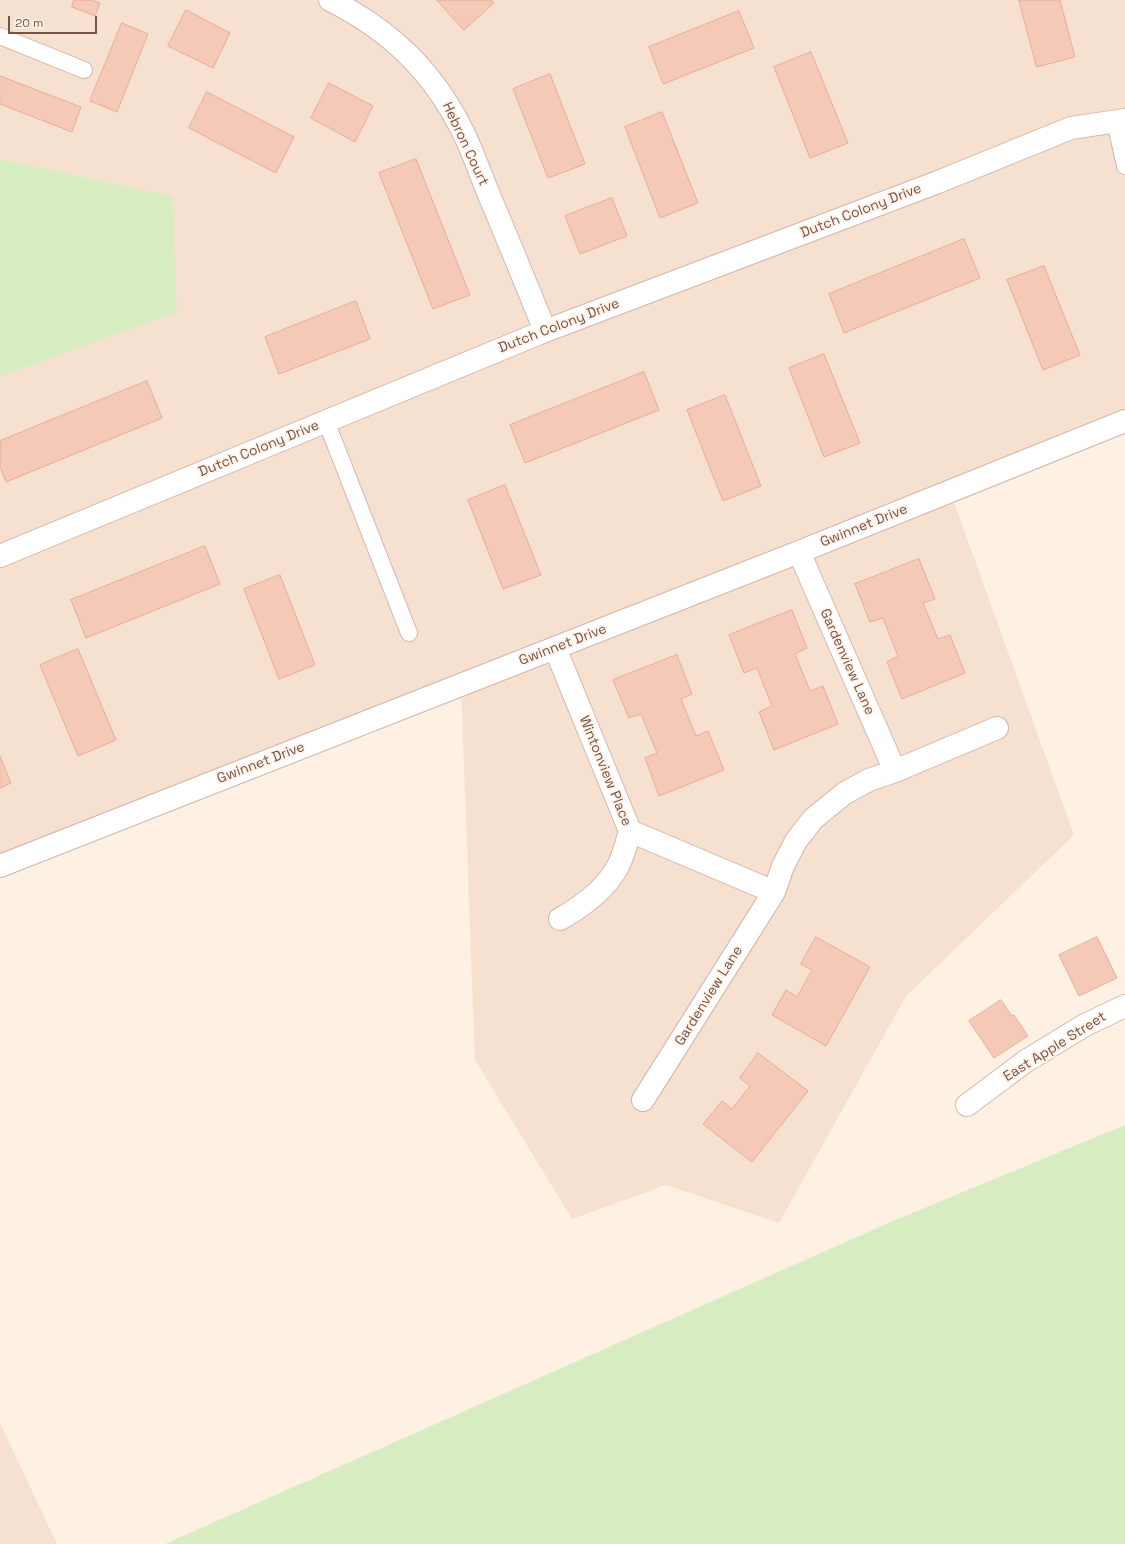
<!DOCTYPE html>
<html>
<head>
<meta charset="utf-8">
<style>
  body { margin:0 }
  #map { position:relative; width:1125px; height:1544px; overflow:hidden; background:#fef0e2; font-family:"Space Grotesk",sans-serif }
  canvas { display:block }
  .scale { position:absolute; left:8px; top:16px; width:89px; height:18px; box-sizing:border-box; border:2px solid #775247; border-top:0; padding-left:5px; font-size:12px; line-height:14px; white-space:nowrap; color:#775247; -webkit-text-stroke:3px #fff4ea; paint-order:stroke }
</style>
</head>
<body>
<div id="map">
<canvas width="1125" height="1544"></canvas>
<div class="scale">20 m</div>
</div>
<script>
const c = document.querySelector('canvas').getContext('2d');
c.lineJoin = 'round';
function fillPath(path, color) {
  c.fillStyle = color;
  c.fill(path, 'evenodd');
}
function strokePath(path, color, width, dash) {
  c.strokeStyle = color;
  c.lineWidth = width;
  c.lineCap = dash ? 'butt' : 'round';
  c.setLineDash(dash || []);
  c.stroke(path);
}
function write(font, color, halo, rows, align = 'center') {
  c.font = font + ' "Space Grotesk",sans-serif';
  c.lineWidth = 4;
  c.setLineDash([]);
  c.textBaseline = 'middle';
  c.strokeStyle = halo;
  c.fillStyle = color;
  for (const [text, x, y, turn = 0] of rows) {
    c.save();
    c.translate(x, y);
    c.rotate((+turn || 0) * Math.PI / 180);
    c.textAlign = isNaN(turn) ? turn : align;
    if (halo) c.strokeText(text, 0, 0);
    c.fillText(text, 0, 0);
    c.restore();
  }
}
fillPath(new Path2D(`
  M 0,0 L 1125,0 L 1125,414 L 947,483 L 1074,835 L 906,996 L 779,1223 L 666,1185 L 572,1219 L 475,1060 L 461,685 L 0,866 L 0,377 L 176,312 L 173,196 L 0,159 Z
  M 0,1423 L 57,1544 L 0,1544 Z`), '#f6e0d0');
fillPath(new Path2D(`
  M 0,159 L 173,196 L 177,312 L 0,377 Z
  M 1125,1125 L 1125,1544 L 165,1544 L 893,1221 Z`), '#d7ecc0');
const building = new Path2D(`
  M 74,0 L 91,0 L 100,3 L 95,16 L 72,7 Z
  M 437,0 L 491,0 L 494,3 L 464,30 Z
  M 1019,0 L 1060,0 L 1075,57 L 1037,67 Z
  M 186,10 L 230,33 L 213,68 L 168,46 Z
  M 739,11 L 754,48 L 663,84 L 649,47 Z
  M 122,23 L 148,34 L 117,112 L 90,101 Z
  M 811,52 L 848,143 L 810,158 L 774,67 Z
  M 550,74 L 585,164 L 548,178 L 513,89 Z
  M 0,76 L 81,107 L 72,132 L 0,104 Z
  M 329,83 L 373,106 L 355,142 L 311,118 Z
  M 207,92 L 294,137 L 276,173 L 189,128 Z
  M 662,112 L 698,203 L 660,218 L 625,127 Z
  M 416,159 L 470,295 L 433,309 L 379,173 Z
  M 612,198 L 627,236 L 580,254 L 565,216 Z
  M 964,239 L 980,278 L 844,333 L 829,294 Z
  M 1044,266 L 1080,355 L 1043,370 L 1007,280 Z
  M 356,301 L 370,339 L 279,374 L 265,337 Z
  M 824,354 L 860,443 L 824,457 L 789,368 Z
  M 644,372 L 659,410 L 525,463 L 510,425 Z
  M 147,381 L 162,418 L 6,482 L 0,467 L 0,441 Z
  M 725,395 L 761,486 L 723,501 L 687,410 Z
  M 505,485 L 541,575 L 503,589 L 468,500 Z
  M 205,546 L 220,584 L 86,638 L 71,600 Z
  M 919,559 L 935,599 L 923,603 L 938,639 L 950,635 L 965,673 L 902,699 L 887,662 L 898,656 L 883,618 L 870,622 L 855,584 Z
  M 280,575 L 315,665 L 279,679 L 244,589 Z
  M 792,610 L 807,648 L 795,654 L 810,691 L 823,686 L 838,724 L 774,750 L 759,712 L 772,706 L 757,668 L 744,673 L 729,635 Z
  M 78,649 L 116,740 L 78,756 L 40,665 Z
  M 677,655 L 692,694 L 681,699 L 696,736 L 708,731 L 724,770 L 659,796 L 645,758 L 657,753 L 641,714 L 629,718 L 613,680 Z
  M 0,756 L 11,783 L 0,788 Z
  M 816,937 L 870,967 L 826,1046 L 772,1015 L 786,990 L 797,997 L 812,970 L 801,964 Z
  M 1097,937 L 1117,978 L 1079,996 L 1059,955 Z
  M 1001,1000 L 1012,1016 L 1014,1015 L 1028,1036 L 994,1058 L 969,1021 Z
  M 758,1053 L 808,1091 L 752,1162 L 703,1124 L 722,1101 L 732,1109 L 750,1086 L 740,1078 Z`);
fillPath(building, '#f5c9b8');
strokePath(building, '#e8ac97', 1);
const lane = new Path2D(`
  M 0,36 L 84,70
  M 1115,121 L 1125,166
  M 326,421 L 409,633`);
const street = new Path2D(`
  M 330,0 C 390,30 433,71 463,132 C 474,154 482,179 492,202 C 510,245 528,288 545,331
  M 799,552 L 895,771
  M 0,556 L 545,331 L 938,182 L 1071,128 L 1125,120
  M 555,648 L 630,831 C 627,842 624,854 619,864 C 607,889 583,906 560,919
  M 630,831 L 774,892
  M 0,866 L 799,552 L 1125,421
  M 643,1100 L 774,892 L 783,866 L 796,841 L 813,819 L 845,793 L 869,780 L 895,771 L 997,728
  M 967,1105 L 1026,1061 L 1085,1025 L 1125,1006`);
strokePath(lane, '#d2b7ab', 18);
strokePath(street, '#d2b7ab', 24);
strokePath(lane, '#fff', 16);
strokePath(street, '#fff', 22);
write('14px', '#775247', '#fff4ea', [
  ["Hebron Court",465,144,65],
  ["Dutch Colony Drive",861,211,-21],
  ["Dutch Colony Drive",559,326,-21],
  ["Dutch Colony Drive",259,449,-22],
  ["Gwinnet Drive",864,526,-22],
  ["Gwinnet Drive",563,645,-21],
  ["Gardenview Lane",847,662,66],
  ["Gwinnet Drive",261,763,-21],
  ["Wintonview Place",605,771,68],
  ["Gardenview Lane",709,996,-58],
  ["East Apple Street",1055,1047,-32]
]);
</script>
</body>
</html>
